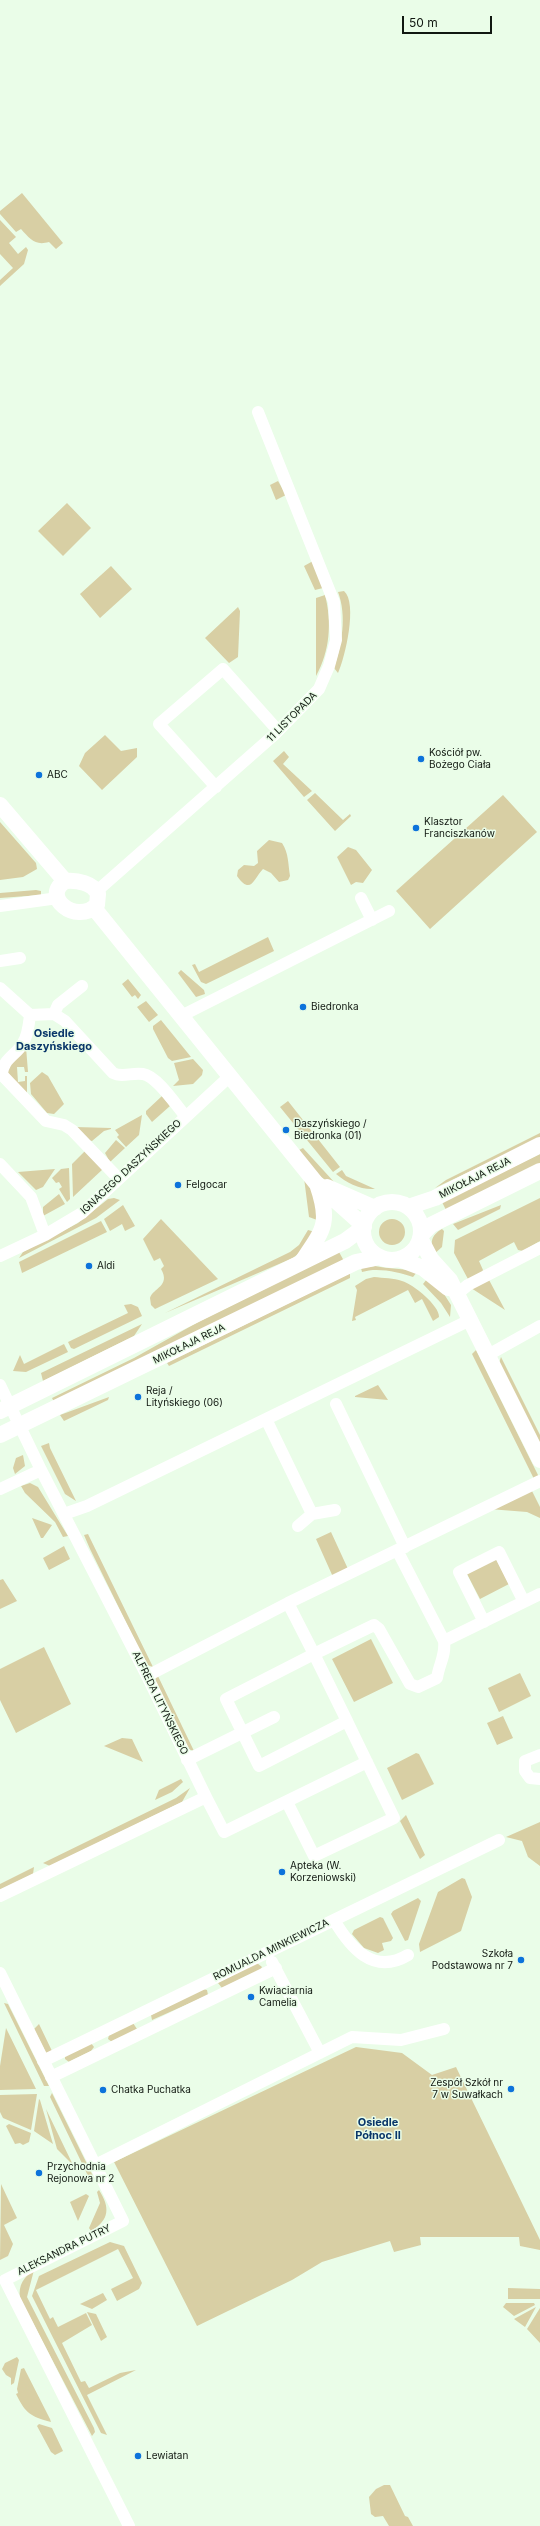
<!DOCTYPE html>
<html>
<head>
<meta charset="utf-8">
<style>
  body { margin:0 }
  #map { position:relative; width:540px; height:2526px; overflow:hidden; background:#eafde8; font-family:Inter,sans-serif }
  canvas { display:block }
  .scale { position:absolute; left:402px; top:16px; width:90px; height:18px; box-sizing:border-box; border:2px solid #111811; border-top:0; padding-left:5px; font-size:12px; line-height:14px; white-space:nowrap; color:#111811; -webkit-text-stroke:3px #eafde8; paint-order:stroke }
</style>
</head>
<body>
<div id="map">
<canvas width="540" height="2526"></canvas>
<div class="scale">50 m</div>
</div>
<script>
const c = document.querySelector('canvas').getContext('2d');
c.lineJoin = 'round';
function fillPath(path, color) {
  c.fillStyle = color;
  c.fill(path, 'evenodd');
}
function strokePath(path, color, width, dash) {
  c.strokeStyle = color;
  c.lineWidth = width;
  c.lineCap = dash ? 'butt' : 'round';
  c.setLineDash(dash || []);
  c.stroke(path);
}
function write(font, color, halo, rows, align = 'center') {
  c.font = font + ' Inter,sans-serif';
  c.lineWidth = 3;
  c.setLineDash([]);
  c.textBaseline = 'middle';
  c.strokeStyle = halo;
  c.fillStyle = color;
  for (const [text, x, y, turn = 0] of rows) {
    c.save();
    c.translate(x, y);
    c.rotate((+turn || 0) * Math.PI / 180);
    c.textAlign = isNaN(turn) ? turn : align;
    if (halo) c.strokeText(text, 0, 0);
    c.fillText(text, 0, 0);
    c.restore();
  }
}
fillPath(new Path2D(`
  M 22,193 L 63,243 L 56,249 L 49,242 C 35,246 30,239 21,229 L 16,232 L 0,214 L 0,211 Z
  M 0,220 L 16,237 L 9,243 L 18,254 L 26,247 L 28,250 L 24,264 L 0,286 L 0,280 L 13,268 L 0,254 Z
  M 278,481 L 286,495 L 276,500 L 270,485 Z
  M 67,503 L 91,528 L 63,556 L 38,531 Z
  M 313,561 L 323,588 L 315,590 L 304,566 Z
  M 111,566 L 132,589 L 100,618 L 80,594 Z
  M 344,591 C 358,603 345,658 338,673 L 334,668 C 342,644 347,616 338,592 Z
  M 325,595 C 332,622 330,651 316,676 L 316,598 Z
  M 238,607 L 240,611 L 238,657 L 229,663 L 205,638 Z
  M 105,735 L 121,751 L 137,748 L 137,757 L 102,790 L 79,766 L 85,753 Z
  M 284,751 L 289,757 L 283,764 L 312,791 L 304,797 L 273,761 Z
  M 315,793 L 343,820 L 350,814 L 351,816 L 335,831 L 307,800 Z
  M 503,795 L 537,832 L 430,929 L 396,891 Z
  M 0,822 L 36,863 L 37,869 L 23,877 L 0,880 Z
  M 269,840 L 282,843 C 289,854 288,864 290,876 L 288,880 L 279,882 L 271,873 L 263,869 C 254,878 251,896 237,876 L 238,870 L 244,865 L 254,866 L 258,863 L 257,851 Z
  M 348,847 L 356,850 L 372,870 L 363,883 L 356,882 L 351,885 L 337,857 Z
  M 36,890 L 41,891 L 41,895 L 0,898 L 0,893 Z
  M 268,937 L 274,951 L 206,984 L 201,982 L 192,965 L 195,964 L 199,972 Z
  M 181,970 L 204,990 L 205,994 L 196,997 L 178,973 Z
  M 128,979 L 141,995 L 138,999 L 135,995 L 132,997 L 122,984 Z
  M 146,1001 L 158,1015 L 149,1022 L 137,1007 Z
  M 161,1020 L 191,1057 L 172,1061 L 168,1058 L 153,1029 L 153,1026 Z
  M 26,1047 L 28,1072 L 25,1072 L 24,1067 L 17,1067 L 18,1082 L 25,1081 L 25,1076 L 27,1076 L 27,1095 L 8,1073 L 9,1066 Z
  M 193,1059 L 203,1070 L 202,1075 L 193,1084 L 173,1086 L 179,1080 L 174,1063 Z
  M 42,1072 L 48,1076 L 64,1104 L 54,1114 L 47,1113 L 31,1094 L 30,1083 Z
  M 162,1096 L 170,1106 L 152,1122 L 146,1114 L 146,1111 Z
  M 288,1101 L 340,1167 L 333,1172 L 280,1107 Z
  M 142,1115 L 139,1135 L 126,1147 L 117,1137 L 119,1135 L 115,1130 Z
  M 75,1127 L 111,1128 L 111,1129 L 104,1131 L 92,1141 L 87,1140 Z
  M 540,1133 L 540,1138 L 435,1188 L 446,1180 Z
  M 116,1140 L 125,1148 L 110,1162 L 105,1153 Z
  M 303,1148 L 335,1183 C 319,1182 308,1162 299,1150 Z
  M 86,1150 L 103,1169 L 73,1197 L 72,1164 Z
  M 540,1154 L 540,1166 L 447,1212 L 442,1202 Z
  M 69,1168 L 70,1199 L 67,1202 L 59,1189 L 62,1187 L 59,1182 L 56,1183 L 52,1178 L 61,1169 Z
  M 55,1169 L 43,1187 L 36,1190 L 18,1172 Z
  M 342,1170 L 346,1176 L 375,1189 C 360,1190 347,1183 336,1174 Z
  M 304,1178 L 316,1196 L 317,1220 L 309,1217 Z
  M 59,1194 L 65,1204 L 43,1216 L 43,1207 Z
  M 114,1198 L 120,1200 L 96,1218 L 19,1258 L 23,1252 L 78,1223 L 108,1199 Z
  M 540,1198 L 540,1241 L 523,1251 L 518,1250 L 514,1242 L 479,1261 L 483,1270 L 481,1274 L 469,1281 L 454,1253 L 455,1240 Z
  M 123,1205 L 135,1226 L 125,1231 L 122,1224 L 110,1231 L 104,1219 Z
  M 501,1205 L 500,1209 L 458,1230 L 453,1224 Z
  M379 1232a13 13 0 1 1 26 0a13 13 0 1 1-26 0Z
  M 161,1219 L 218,1279 L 155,1309 L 151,1305 L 150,1298 C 153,1288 171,1286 161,1269 L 164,1266 L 160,1258 L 154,1261 L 143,1239 Z
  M 101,1221 L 107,1232 L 22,1273 L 19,1262 Z
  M 442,1229 L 444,1231 L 442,1247 L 433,1255 C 431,1242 430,1236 442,1229 Z
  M 308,1230 L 315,1232 L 304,1249 L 293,1258 L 165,1313 L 290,1252 L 299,1245 Z
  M 339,1252 L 344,1261 L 54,1402 L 52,1398 L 134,1358 L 200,1321 Z
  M 375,1266 C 390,1269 403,1268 417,1272 L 413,1277 C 399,1272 377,1267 362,1272 L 361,1268 Z
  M 350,1273 L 350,1278 L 169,1366 L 167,1363 Z
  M 374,1277 C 383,1278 394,1278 402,1281 C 413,1284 440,1306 439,1317 L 433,1321 L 422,1299 L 415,1303 L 408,1290 L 355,1317 L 356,1320 L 352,1321 L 357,1290 L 355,1286 L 366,1279 Z
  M 488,1278 L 505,1310 L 471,1288 Z
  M 427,1279 L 444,1294 L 451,1305 L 450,1317 L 441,1303 L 423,1284 Z
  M 131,1304 L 138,1307 L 142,1316 L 74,1349 L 71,1348 L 68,1342 L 128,1313 L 124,1305 Z
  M 142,1324 L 134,1336 L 43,1381 L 41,1373 Z
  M 64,1344 L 68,1352 L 26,1372 L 13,1371 L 20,1355 L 24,1364 Z
  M 476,1350 L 538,1475 L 538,1477 L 534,1479 L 472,1354 Z
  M 501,1357 L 540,1435 L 540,1449 L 499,1363 Z
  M 378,1385 L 388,1400 L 355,1397 L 355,1396 Z
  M 109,1397 L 108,1400 L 64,1421 L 60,1415 Z
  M 49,1443 L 50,1448 L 76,1501 L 65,1494 L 41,1446 Z
  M 23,1455 L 25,1466 L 15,1474 L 13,1468 L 16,1458 Z
  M 30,1483 L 38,1487 L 68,1536 L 63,1537 L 55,1522 L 25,1493 L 21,1486 Z
  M 531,1489 L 540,1507 L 540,1518 L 527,1512 L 489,1509 Z
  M 32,1518 L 52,1525 L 43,1538 L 41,1538 Z
  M 331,1532 L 348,1569 L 333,1577 L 316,1539 Z
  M 88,1534 L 153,1667 L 147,1665 L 90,1549 L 84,1535 Z
  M 64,1546 L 70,1559 L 49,1570 L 43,1558 Z
  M 496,1559 L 509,1584 L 480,1599 L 467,1574 Z
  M 3,1579 L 17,1601 L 0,1609 L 0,1580 Z
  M 371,1639 L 393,1683 L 354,1702 L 332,1659 Z
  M 44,1647 L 71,1704 L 16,1733 L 0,1700 L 0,1669 Z
  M 520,1673 L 531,1696 L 499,1712 L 488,1688 Z
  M 157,1674 L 194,1751 L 188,1749 L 155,1681 Z
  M 503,1716 L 513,1738 L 497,1745 L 487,1723 Z
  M 122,1738 L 132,1739 L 143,1762 L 104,1746 Z
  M 416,1753 L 419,1754 L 434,1784 L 402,1800 L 387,1768 Z
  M 181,1779 L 183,1782 L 172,1792 L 155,1800 L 159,1790 Z
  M 190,1788 L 182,1802 L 50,1866 L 43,1863 L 176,1798 Z
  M 406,1815 L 425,1855 L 420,1859 L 400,1821 Z
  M 540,1822 L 540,1866 L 528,1857 L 522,1841 L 506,1837 Z
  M 34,1867 L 33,1874 L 0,1890 L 0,1884 Z
  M 462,1878 L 465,1879 L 472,1897 L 461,1931 L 420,1952 L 419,1944 L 438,1892 Z
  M 418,1898 L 421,1901 L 408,1940 L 405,1941 L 391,1914 L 393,1911 Z
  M 380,1917 L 383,1918 L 393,1938 L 391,1941 L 382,1943 L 384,1950 L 378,1953 L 364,1948 L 352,1934 L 354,1930 Z
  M 257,1963 L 262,1967 L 260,1970 L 222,1988 L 218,1983 Z
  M 203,1989 L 207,1990 L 208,1995 L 152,2020 L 151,2015 Z
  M 4,2003 L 8,2004 L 49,2086 L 44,2086 Z
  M 133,2023 L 137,2029 L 112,2042 L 108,2039 L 109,2035 Z
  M 39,2024 L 52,2051 L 46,2053 L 34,2029 Z
  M 6,2028 L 36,2089 L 0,2090 L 0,2066 Z
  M 91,2043 L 94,2047 L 91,2051 L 69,2062 L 65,2059 L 65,2056 Z
  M 356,2047 L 402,2053 L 432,2075 L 456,2067 L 540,2240 L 540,2250 L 520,2246 L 519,2237 L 420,2237 L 421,2245 L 394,2252 L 390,2241 L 322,2262 L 292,2280 L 197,2326 L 114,2162 Z
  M 52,2093 L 94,2178 L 93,2179 L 89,2178 L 50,2097 Z
  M 37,2094 L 31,2130 L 3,2118 L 0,2112 L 0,2095 Z
  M 39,2099 L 40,2100 L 53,2144 L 34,2131 Z
  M 46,2109 L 73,2165 L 57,2149 Z
  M 9,2124 L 31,2133 L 29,2142 L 23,2145 L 20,2143 L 15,2144 L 6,2126 Z
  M 1,2184 L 17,2218 L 4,2225 L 13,2244 L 8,2256 L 0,2260 Z
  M 99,2190 C 110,2207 110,2220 91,2231 L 89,2228 L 100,2203 L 97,2192 Z
  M 86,2194 L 89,2196 L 78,2221 L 70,2202 Z
  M 110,2242 L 124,2246 L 142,2283 L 139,2289 L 117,2301 L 111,2289 L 133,2278 L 118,2249 L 36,2290 L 50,2319 L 53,2317 L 58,2327 L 86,2313 L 92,2325 L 62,2343 L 81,2382 L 85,2381 L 89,2388 L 120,2373 L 136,2370 L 87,2395 L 107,2435 L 101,2433 L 32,2296 L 39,2276 Z
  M 34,2270 L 27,2297 L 94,2428 L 95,2432 L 92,2436 L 20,2298 C 18,2285 24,2277 34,2270 Z
  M 508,2288 L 540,2289 L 540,2299 L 508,2299 Z
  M 103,2293 L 107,2300 L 92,2309 L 80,2304 Z
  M 506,2303 L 534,2303 L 535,2305 L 514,2316 L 503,2307 Z
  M 536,2307 L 525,2327 L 514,2319 Z
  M 540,2308 L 540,2343 L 527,2329 Z
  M 87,2312 L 96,2314 L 107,2337 L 101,2341 Z
  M 17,2357 L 19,2360 L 14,2383 L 11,2385 L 11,2378 L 6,2375 L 2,2369 L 5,2363 Z
  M 24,2368 L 50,2419 L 51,2422 C 30,2416 26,2414 16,2394 L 18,2393 L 17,2389 L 21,2369 Z
  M 39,2424 L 52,2428 L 63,2451 L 55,2455 L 51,2452 L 37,2426 Z
  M 384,2485 L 390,2485 L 405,2516 L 408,2517 L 413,2526 L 389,2526 L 383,2516 L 375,2517 L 371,2514 L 369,2497 L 376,2489 Z`), '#d8cfa4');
strokePath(new Path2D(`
  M 216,787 L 159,724 L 223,669 L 273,725
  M 97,891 L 274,735 L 319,689 L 329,666 L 336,640 L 334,602 L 258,412
  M 361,898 L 372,920
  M 0,906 L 58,898
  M 0,961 L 20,958
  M 0,988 L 30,1015
  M 54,1014 L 58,1005 L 82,986
  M 181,1016 L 389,911
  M 0,1164 L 31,1197 L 45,1235
  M 119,1179 L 72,1130 L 64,1125 L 46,1121 L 2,1075 C 2,1059 17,1055 23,1043 C 28,1035 29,1024 30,1015 L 54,1014 L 65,1021 L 113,1073 C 123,1078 132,1072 143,1074 C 157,1076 176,1105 186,1117
  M 0,1256 L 45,1235 L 82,1213 L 230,1076
  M 457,1294 L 468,1285 L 540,1248
  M 488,1355 L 540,1326
  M 0,1385 L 41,1470 L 147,1676 L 206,1797 L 0,1896
  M 336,1404 L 405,1547
  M 266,1419 L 312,1514 L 298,1526
  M 0,1489 L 41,1470
  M 64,1514 L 87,1506 L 470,1320
  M 312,1514 L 335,1510
  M 288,1603 L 314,1654 L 374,1625 L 379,1629 L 410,1684 L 418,1687 L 437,1678 C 439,1664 446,1655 444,1641 L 397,1550
  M 484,1622 L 459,1572 L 499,1552 L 524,1602
  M 444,1641 L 540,1594
  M 314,1654 L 347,1721 L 259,1766 L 226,1699 Z
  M 147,1676 L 288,1603 L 540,1481
  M 540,1755 L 525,1761 L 525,1771 L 530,1778 L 540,1779
  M 187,1760 L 274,1717
  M 206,1797 L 224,1832 L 367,1762
  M 287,1802 L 314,1856 L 394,1818 L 347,1721
  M 334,1920 C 350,1947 373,1976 408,1955
  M 272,1962 L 320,2053
  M 0,1973 L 123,2221 L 5,2280 L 129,2526
  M 43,2061 L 499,1840
  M 51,2077 L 276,1968
  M 95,2165 L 352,2037 L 401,2040 L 444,2029`), '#fff', 12);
strokePath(new Path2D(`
  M 0,805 L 65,881
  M 66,881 C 77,880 93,883 98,894 L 97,905 C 75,926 40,895 66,881 Z
  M 94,908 L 316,1183 L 364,1226
  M 327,1187 L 375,1208
  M363 1231a29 29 0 1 1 58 0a29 29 0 1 1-58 0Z
  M 408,1207 L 435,1198 L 540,1145
  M 421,1235 L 431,1225 L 540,1171
  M 420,1238 L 431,1259 L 450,1280 L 540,1460
  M 399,1259 L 423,1268 L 448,1288
  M 303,1260 C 325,1228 330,1222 317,1184
  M 0,1411 L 345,1241 L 364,1227
  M 0,1435 L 356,1262 L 380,1257`), '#fff', 16);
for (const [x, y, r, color] of [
  [421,759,4,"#0d73db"],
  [39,775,4,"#0d73db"],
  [416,828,4,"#0d73db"],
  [303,1007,4,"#0d73db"],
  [286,1130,4,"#0d73db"],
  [178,1185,4,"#0d73db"],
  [89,1266,4,"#0d73db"],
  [138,1397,4,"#0d73db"],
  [282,1872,4,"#0d73db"],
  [521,1960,4,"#0d73db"],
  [251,1997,4,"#0d73db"],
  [511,2089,4,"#0d73db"],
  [103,2090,4,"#0d73db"],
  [39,2173,4,"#0d73db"],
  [138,2456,4,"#0d73db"]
]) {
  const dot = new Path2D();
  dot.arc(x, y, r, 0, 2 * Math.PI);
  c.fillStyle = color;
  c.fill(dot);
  strokePath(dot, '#eafde8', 1.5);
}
write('10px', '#111811', '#eafde8', [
  ["11 LISTOPADA",292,717,-45],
  ["IGNACEGO DASZYŃSKIEGO",131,1167,-43],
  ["MIKOŁAJA REJA",475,1178,-27],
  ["MIKOŁAJA REJA",189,1344,-26],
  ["ALFREDA LITYŃSKIEGO",160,1703,64],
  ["ROMUALDA MINKIEWICZA",271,1950,-26],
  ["ALEKSANDRA PUTRY",64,2250,-26]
]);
write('10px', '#111811', '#eafde8', [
  ["Kościół pw.",429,753],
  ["Bożego Ciała",429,765],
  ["ABC",47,775],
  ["Klasztor",424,822],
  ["Franciszkanów",424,834],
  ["Biedronka",311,1007],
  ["Daszyńskiego /",294,1124],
  ["Biedronka (01)",294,1136],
  ["Felgocar",186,1185],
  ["Aldi",97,1266],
  ["Reja /",146,1391],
  ["Lityńskiego (06)",146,1403],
  ["Apteka (W.",290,1866],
  ["Korzeniowski)",290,1878],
  ["Szkoła",513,1954,"right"],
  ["Podstawowa nr 7",513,1966,"right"],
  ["Kwiaciarnia",259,1991],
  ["Camelia",259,2003],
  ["Zespół Szkół nr",503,2083,"right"],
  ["7 w Suwałkach",503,2095,"right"],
  ["Chatka Puchatka",111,2090],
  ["Przychodnia",47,2167],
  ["Rejonowa nr 2",47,2179],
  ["Lewiatan",146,2456]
], 'left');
write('bold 11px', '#093669', '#eafde8', [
  ["Osiedle",54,1034],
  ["Daszyńskiego",54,1047],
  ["Osiedle",378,2123],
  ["Północ II",378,2136]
]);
</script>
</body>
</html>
